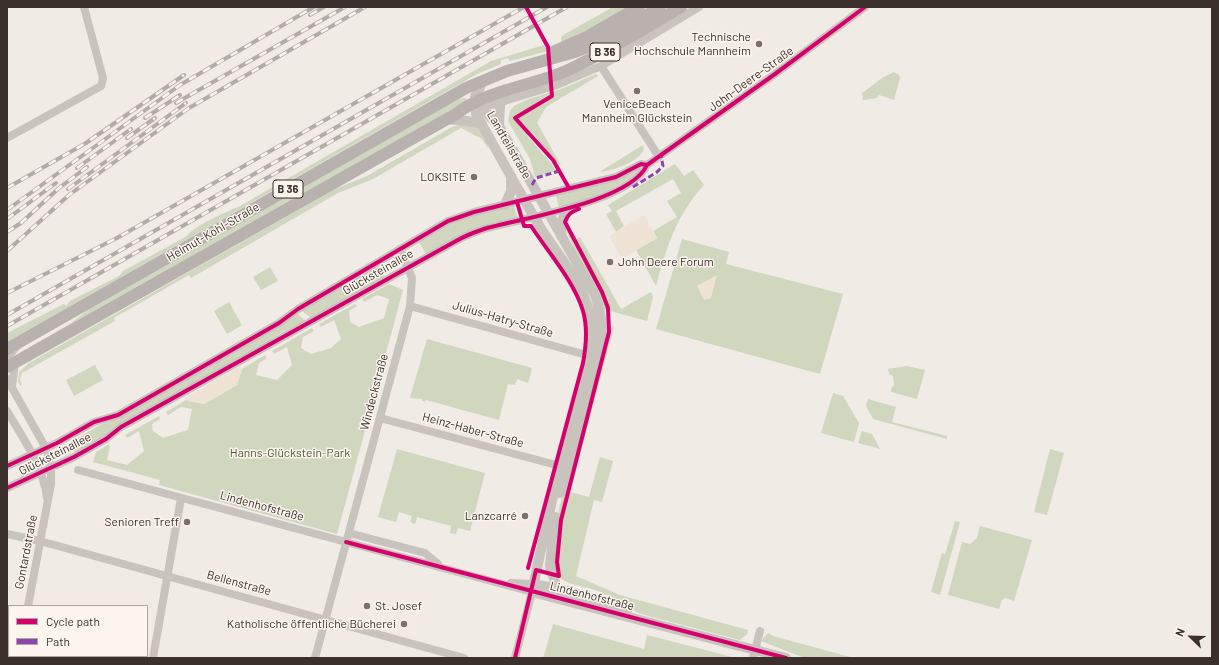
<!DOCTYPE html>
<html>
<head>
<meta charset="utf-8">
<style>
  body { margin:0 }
  #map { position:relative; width:1219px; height:665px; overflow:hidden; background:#f0ebe5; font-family:Barlow,sans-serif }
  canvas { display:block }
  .frame { position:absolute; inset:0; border:8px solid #3b302b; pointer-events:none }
  .legend { position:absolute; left:8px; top:605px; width:140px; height:52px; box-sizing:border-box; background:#fbf5ee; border:1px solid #aea6a0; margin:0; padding:5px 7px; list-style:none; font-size:12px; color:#3b302b }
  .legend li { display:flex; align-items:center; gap:8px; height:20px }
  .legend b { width:20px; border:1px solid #aea6a0 }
  .north { position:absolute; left:1171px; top:617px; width:40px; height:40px; -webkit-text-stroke:3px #fbf5ee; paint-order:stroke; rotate:293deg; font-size:11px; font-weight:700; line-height:16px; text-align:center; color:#3b302b }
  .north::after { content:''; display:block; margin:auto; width:14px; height:18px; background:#3b302b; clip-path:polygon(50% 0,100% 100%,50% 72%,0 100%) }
</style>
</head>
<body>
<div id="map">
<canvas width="1219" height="665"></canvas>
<div class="frame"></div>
<ul class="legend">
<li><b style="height:5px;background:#d6006c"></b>Cycle path</li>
<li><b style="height:5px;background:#8e44ad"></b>Path</li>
</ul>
<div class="north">N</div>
</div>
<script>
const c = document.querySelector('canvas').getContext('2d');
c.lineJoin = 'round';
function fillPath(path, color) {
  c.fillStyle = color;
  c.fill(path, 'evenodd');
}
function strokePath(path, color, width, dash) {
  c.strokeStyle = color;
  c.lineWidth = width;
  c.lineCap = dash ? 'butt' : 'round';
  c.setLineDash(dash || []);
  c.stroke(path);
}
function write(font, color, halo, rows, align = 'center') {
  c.font = font + ' Barlow,sans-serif';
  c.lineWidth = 3;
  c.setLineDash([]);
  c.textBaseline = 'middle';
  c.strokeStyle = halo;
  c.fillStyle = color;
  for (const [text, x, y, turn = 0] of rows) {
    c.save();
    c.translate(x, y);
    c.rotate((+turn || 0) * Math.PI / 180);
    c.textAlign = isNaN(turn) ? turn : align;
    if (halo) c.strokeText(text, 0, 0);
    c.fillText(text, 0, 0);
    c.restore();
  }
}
fillPath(new Path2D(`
  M 613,7 L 632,7 L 562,45 L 561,37 L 563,35 Z
  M 544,45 L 548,51 L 510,61 L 508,58 L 501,60 L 501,64 L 477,74 L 7,342 L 7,333 L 64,304 L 66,306 L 70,301 L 119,276 L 123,271 L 187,236 C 193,226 228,211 240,206 L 491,61 Z
  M 894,72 L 899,75 L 900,78 L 894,100 L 879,95 L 877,98 L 863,100 L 862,93 L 882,78 Z
  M 596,74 L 598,76 L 546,107 L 537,123 L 561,165 L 556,162 L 532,132 L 527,136 L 552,164 L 556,171 L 535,177 L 530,159 L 508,121 L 510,111 L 514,106 L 526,100 L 561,89 Z
  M 466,98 L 467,101 L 22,354 L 21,352 L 71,323 L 89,309 L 458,99 Z
  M 460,124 L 478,128 L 488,143 L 488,148 L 482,139 L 461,128 L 373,179 L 338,193 L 191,278 L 189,275 L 114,318 L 115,321 L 22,373 L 20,379 L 22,385 L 20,386 L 18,381 L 19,372 L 29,363 L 335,189 L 367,176 L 450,128 Z
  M 643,145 L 644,150 C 637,163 615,169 602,172 L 601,171 Z
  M 675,164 L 684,176 L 693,170 L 704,185 C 676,216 667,246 656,286 L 636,250 L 657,238 L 653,231 L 677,217 L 667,201 L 681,193 L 673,179 L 616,211 L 624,226 L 616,232 L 606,214 L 612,211 L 608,205 Z
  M 642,168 C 619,189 588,199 559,208 L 556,195 L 611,182 Z
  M 514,205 L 517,218 L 426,254 L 419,242 L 462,218 Z
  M 566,226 L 574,240 L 580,237 L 621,309 L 651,292 L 653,297 L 647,321 L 603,309 L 575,252 C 574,243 565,233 566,226 Z
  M 682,239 L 729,252 L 726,264 L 843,294 L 820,374 L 656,329 Z
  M 378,265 L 385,277 L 312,319 L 301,310 Z
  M 270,267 L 278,281 L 261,290 L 253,277 Z
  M 389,284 L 403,290 L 337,534 L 159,485 L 160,480 L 93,462 L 96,452 L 109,444 L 110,447 L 107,460 L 127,465 L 144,451 L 139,431 L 127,438 L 125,435 L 159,416 L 160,419 L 152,424 L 153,431 L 163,438 L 188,430 L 192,409 L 181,407 L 168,415 L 166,412 L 186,400 L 204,404 L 237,385 L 242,369 L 265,355 L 267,358 L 259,363 L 256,375 L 277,380 L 292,365 L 287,347 L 274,354 L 272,351 L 312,328 L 314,331 L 303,337 L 301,348 L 311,354 L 331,348 L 341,339 L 334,320 L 321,327 L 319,324 L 355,304 L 357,306 L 349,311 L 350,322 L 359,327 L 384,318 L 389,299 L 377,295 L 364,302 L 362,299 Z
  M 229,302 L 242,325 L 227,334 L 214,311 Z
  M 296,313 L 307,322 L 285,331 L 119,426 L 76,454 L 69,443 L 100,425 L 117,418 Z
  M 614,327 L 570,492 L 589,497 L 600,457 L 613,461 L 602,502 L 594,500 L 576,576 L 620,595 L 748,630 L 747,634 L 740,640 L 641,614 C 628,608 616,600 603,593 C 591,587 575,587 563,580 C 545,570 559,509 563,492 L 605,332 Z
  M 427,339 L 532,368 L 528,383 L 517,379 L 515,385 L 508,384 L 499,420 L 426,400 L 425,402 L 422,401 L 422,399 L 410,398 Z
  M 95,365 L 103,380 L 74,396 L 66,380 Z
  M 907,366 L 925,370 L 917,399 L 891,392 L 891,389 L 894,385 L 893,376 L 889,374 L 888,369 Z
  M 833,393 L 843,396 L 859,423 L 854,442 L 821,433 Z
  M 868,399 L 896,407 L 892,422 L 947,436 L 947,439 L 873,419 L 866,406 Z
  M 862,431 L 872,434 L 880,449 L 858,443 Z
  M 397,449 L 485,473 L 470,531 L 458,528 L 456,534 L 450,533 L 451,526 L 417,517 L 415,524 L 410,522 L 412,516 L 399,512 L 396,522 L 378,517 Z
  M 1050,449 L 1064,453 L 1047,515 L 1034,512 Z
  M 955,521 L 960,522 L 940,595 L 931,592 L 942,553 L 945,554 Z
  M 980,526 L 1032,540 L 1014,601 L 1006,598 L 1002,600 L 999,609 L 948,595 L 962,542 L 970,544 L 977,538 Z
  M 553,624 L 644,649 L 647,635 L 736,658 L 543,658 Z
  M 768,633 L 773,636 L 854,658 L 805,658 L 761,641 Z`), '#d1d6bf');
fillPath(new Path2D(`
  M 644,215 L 657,238 L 622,259 L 609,236 Z
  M 717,275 L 711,298 L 704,300 L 697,286 Z
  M 240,366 L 242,369 L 237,385 L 204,404 L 187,401 L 185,398 Z`), '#eee3d5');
strokePath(new Path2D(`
  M 601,66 L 659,157
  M 478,109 L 554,86 L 601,66 L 699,7
  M 7,138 L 101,86 L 103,78 L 84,7
  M 410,306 L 590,356
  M 7,358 L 18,345
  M 7,379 L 47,450 L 51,471 L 51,484 L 28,606
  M 12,386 L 15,363
  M 7,411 C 23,438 43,466 47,498
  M 380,418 L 560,466
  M 7,466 L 57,443 L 94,422 L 118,415 L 279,323 L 298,309 L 448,221 L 474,212 L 616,177 L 641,164 L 647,165
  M 78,470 L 532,592 L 515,658
  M 7,488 L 74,457 L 106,439 L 121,427 L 456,241 C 465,236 475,232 484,229 C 522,218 630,202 647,165 L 775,74 L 865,7
  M 349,533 L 425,553 L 438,564
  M 7,534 L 40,541 L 464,658
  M 511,583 L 533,584
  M 24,656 L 30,658
  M 8,658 L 10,656
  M 153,658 L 181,498
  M 315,658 L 410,306 L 412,278 L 400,249
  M 753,658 L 760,631`), '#c9c3be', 8);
strokePath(new Path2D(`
  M 482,81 L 476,99 L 476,114 C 498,153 519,192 542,230 C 559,256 582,283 590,314 C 599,349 570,427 561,464 C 550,506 541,549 532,592 L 786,658
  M 475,96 L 489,116 L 499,126 L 595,295 C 603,319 603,332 598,357 L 560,493
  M 447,119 L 467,121 L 482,124
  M 499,126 L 500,105 L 506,89
  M 505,205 L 511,191 L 511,176
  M 561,236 L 562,221 L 567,209
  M 555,517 L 550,566 L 557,588
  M 533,584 C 566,590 598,598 627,613`), '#c9c3be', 10);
strokePath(new Path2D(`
  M 555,51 L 587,37 L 639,7
  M 7,349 L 466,88 L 507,71 L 575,52 L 590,46 L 619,32 L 660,7
  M 7,367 L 456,114 C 489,89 529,87 566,71 C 606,53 643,29 681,7`), '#b8b1ad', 12);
const rail = new Path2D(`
  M 310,15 L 324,7
  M 176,103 L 345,7
  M 145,118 L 180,95
  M 127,138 L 155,118
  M 77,168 L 131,129
  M 7,188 L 86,143 L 184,75
  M 68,189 L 186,103
  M 7,210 L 180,85 L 314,7
  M 7,219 L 56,183
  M 7,232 L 21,223 L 59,188 L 87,167
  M 7,251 L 69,195 L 189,108 L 365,7
  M 7,293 L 117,238 L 524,7
  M 7,315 L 547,7
  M 7,326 L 567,7`);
strokePath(rail, '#b1aca8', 4);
strokePath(rail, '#fbf5ee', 2.5, [8]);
strokePath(new Path2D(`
  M 532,185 L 536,178 L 559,171
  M 633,187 L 657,172 L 663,166 L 661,156`), '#8e44ad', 3, [6, 3]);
strokePath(new Path2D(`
  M 526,7 L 548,47 L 552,96 L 515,118 L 553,160 L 569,188
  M 517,202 L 524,226 L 531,226 C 548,252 574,281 583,311 C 588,328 586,347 583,363 L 528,568
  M 7,466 L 57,443 L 94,422 L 118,415 L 279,323 L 298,309 L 448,221 L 474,212 L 616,177 L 641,164 L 647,165
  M 7,488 L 74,457 L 106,439 L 121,427 L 456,241 C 465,236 475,232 484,229 C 522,218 630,202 647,165 L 775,74 L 865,7
  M 346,542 L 786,658
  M 515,658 L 536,570 L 559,576 L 557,562 L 561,520 L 609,332 L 608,308 L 602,292 L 565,222 C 568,214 571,212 579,209`), '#d6006c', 4);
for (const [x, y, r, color] of [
  [759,44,4,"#7a716c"],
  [637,91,4,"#7a716c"],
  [474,177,4,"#7a716c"],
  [610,262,4,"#7a716c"],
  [525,516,4,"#7a716c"],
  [187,522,4,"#7a716c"],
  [367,606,4,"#7a716c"],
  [404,624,4,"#7a716c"]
]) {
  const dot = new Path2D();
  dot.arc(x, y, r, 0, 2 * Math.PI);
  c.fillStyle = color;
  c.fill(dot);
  strokePath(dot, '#fbf5ee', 1.5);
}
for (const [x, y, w] of [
  [605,52,30],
  [288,189,30]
]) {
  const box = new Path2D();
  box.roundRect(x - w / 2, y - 9, w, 18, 3);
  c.fillStyle = '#fbf5ee';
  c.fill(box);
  strokePath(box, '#3b302b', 1);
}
write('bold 11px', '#3b302b', null, [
  ["B 36",605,52],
  ["B 36",288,189]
]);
write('12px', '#3b302b', '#fbf5ee', [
  ["Technische",751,37],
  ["Hochschule Mannheim",751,51],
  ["VeniceBeach",637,104,"center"],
  ["Mannheim Glückstein",637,118,"center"],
  ["LOKSITE",466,177],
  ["John Deere Forum",618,262,"left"],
  ["Lanzcarré",517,516],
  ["Senioren Treff",179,522],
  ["St. Josef",375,606,"left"],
  ["Katholische öffentliche Bücherei",396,624]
], 'right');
write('12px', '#3b302b', '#fbf5ee', [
  ["John-Deere-Straße",751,79,-36],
  ["Landteilstraße",509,145,60],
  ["Helmut-Kohl-Straße",213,232,-30],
  ["Glücksteinallee",378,272,-30],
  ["Julius-Hatry-Straße",503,319,16],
  ["Windeckstraße",374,392,-75],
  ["Heinz-Haber-Straße",473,430,15],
  ["Glücksteinallee",55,454,-27],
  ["Lindenhofstraße",262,506,15],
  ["Gontardstraße",26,552,-79],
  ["Bellenstraße",239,583,15],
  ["Lindenhofstraße",592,596,14]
]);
write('12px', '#4a5a2e', '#fbf5ee', [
  ["Hanns-Glückstein-Park",290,453]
]);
</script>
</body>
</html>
